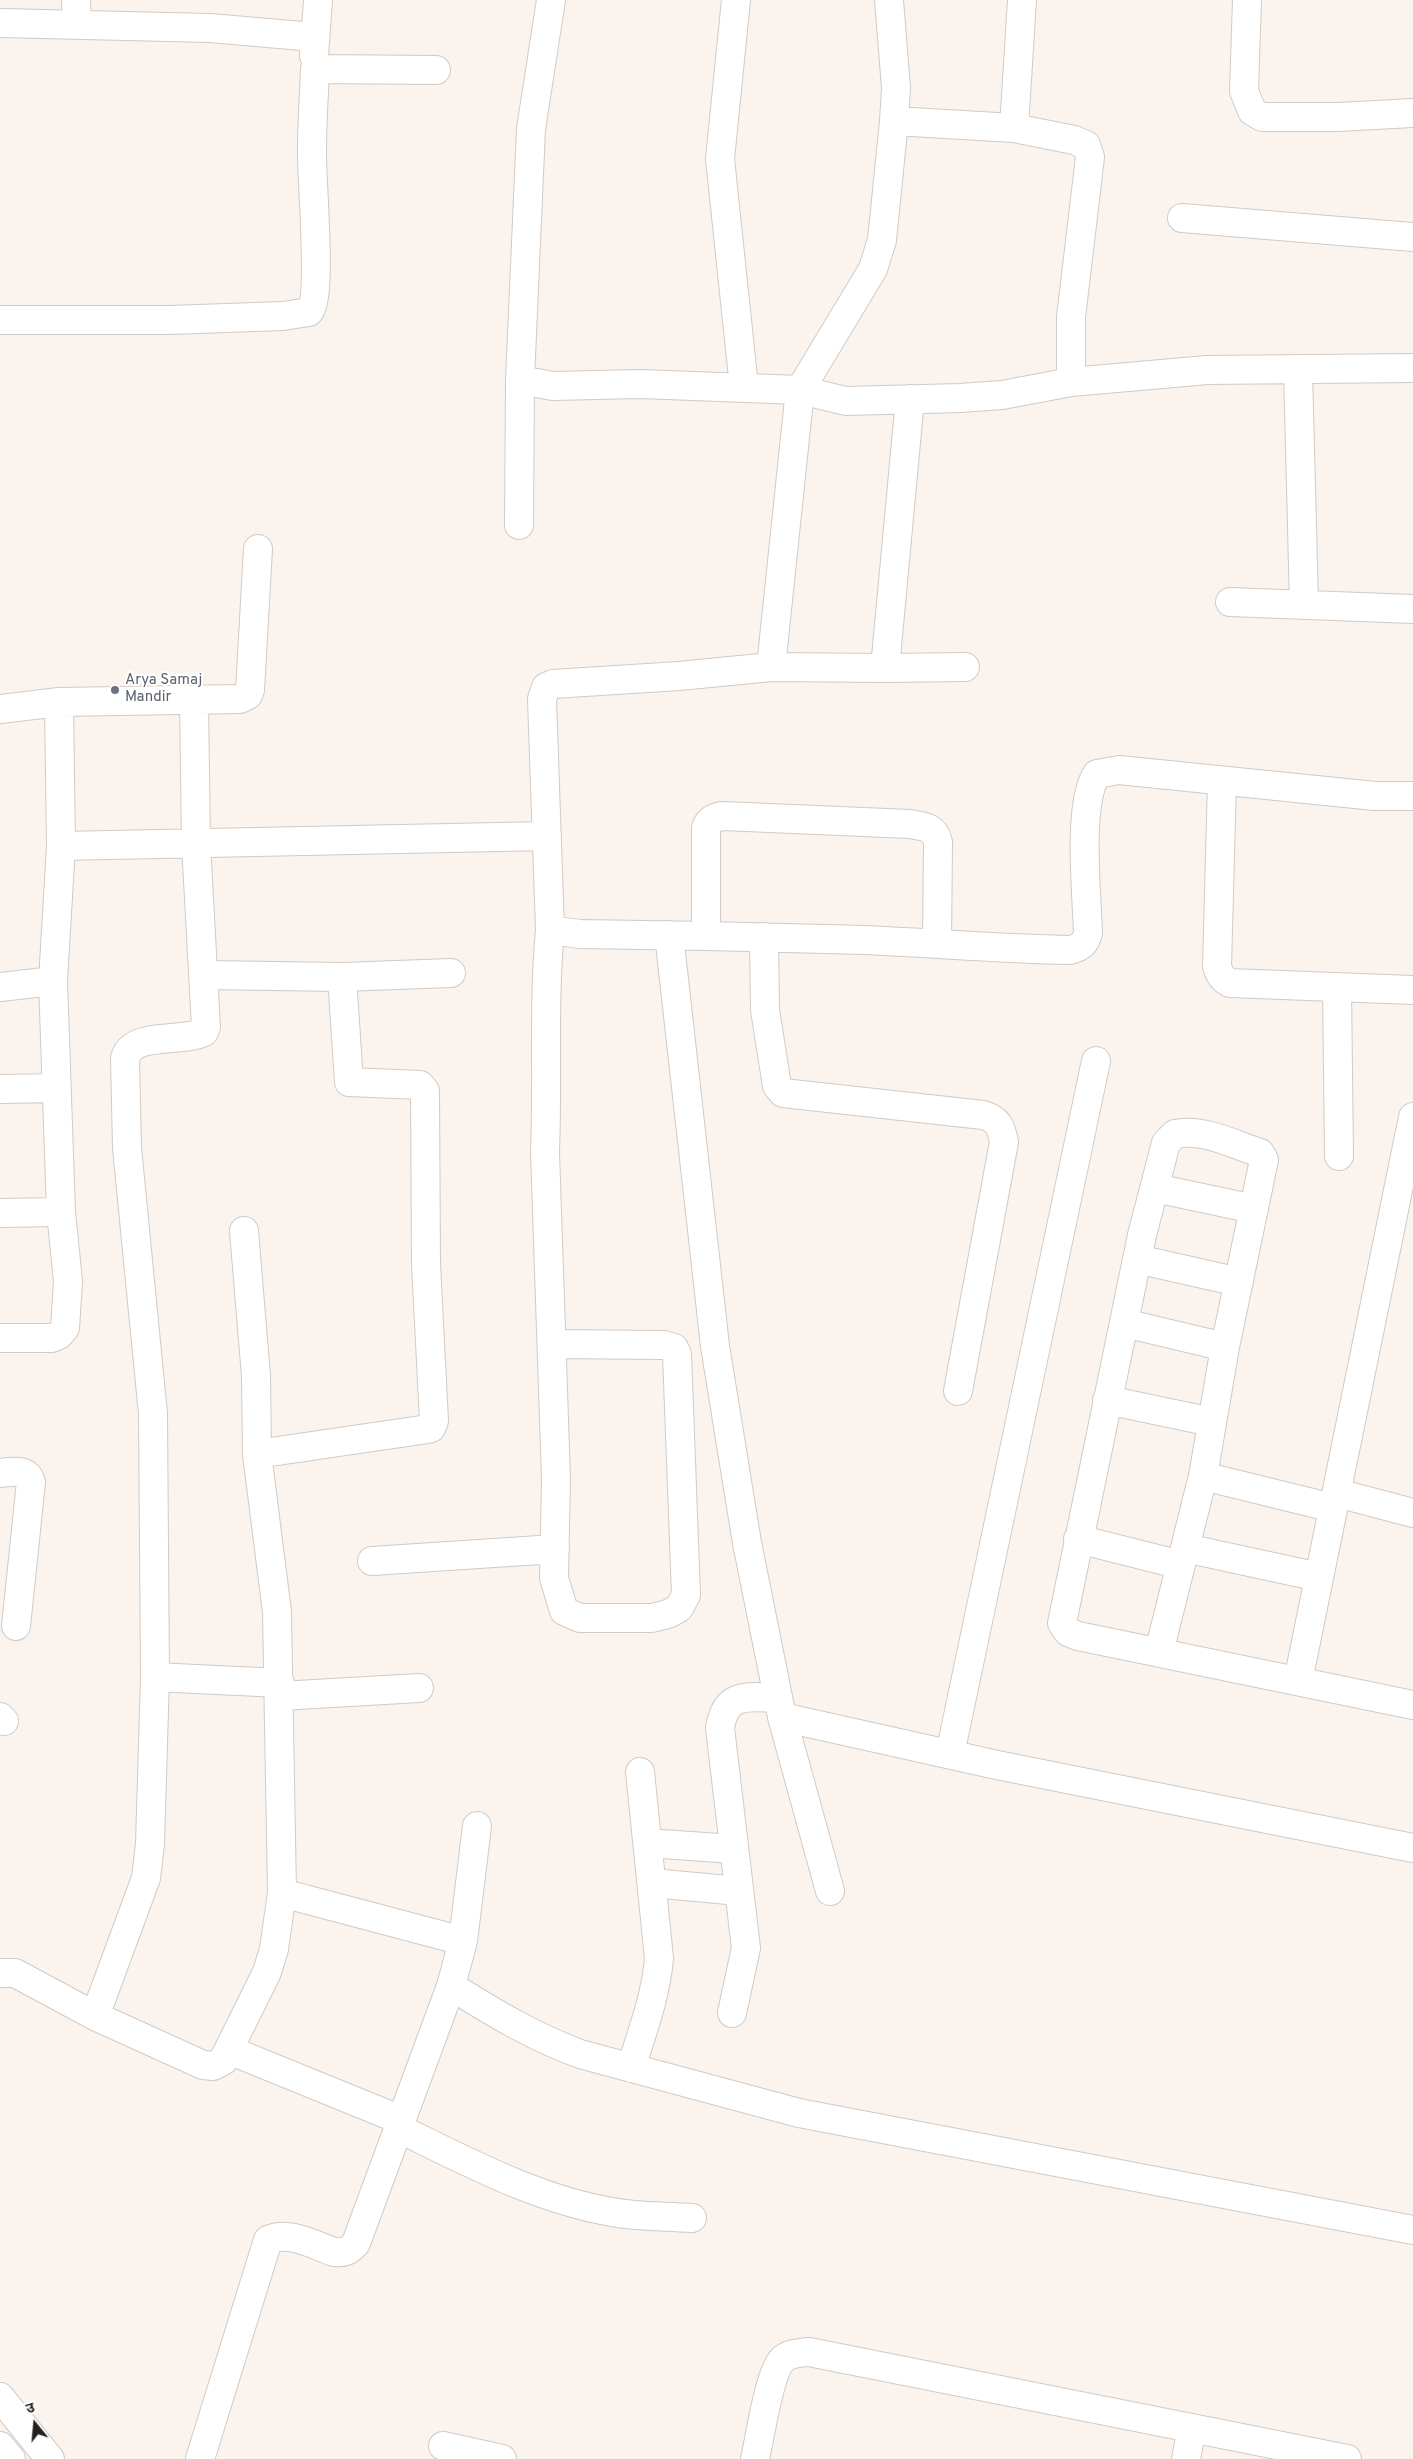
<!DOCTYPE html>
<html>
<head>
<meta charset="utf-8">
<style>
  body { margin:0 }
  #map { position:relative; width:1413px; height:2459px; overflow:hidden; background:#fbf3ed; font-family:Overpass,"Noto Sans Devanagari",sans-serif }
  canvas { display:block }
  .north { position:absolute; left:10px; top:2399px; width:50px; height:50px; -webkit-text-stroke:4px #fff; paint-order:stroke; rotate:343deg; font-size:14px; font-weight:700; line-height:20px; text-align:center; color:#24211f }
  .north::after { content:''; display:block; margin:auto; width:18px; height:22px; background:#24211f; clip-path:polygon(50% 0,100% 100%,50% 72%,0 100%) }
</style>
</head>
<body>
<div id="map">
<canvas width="1413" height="2459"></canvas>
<div class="north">उ</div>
</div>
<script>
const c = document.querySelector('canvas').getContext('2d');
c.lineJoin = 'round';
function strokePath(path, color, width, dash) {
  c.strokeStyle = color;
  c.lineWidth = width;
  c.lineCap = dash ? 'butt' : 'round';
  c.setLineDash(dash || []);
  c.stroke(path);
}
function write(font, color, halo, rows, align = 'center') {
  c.font = font + ' Overpass,sans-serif';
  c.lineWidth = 4;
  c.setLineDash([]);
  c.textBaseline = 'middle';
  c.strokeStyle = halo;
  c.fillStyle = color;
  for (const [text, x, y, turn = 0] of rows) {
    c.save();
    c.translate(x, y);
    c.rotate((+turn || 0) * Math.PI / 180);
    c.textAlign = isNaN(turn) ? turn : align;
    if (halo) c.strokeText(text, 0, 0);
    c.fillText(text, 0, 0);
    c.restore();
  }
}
const minor = new Path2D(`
  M 76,0 L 77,23
  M 736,0 L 720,159 L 744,387
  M 889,0 L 896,88 L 894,121
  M 1247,0 L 1244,91 L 1252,111 L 1262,117 L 1338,117 L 1413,113
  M 0,23 L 210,28 L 314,37
  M 314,56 L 318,0
  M 1014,128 L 1022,0
  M 1182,218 L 1413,237
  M 0,320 L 170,320 L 283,316 L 309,312 C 323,297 311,177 312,150 C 312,123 314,96 315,69 L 436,70
  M 1298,370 L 1304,605
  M 520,380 L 553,386 L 640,384 L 800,390 L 846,401 L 960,398 L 1002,395 L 1071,382 L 1207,370 L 1413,368
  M 519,525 L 520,380 L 531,129 L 551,0
  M 1230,602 L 1413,609
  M 771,667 L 885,668 L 965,667
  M 885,668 L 910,399
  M 0,709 L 59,702 L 240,699 L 248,695 L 250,690 L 258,549
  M 1222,782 L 1217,966 C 1219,974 1222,979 1230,983 L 1413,990
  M 61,846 L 547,836
  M 550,930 L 542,699 L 546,687 L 553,684 L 679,676 L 771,667 L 800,390 L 873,269 L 882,240 L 894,121 L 1014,128 L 1074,140 L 1086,145 L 1090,157 L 1071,317 L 1071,382
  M 669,935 L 715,1346 L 747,1543 L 782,1717 L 830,1891
  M 706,936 L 706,828 C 709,819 715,817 723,816 L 910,824 C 923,826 935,827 938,842 L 937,943
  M 764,937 L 765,1010 L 777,1086 L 783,1093 L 983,1115 C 998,1119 1001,1127 1004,1142 L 958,1391
  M 205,975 L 342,977 L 451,973
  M 0,987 L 53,981
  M 1337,987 L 1339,1156
  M 0,1089 L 56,1088
  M 1155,1188 L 1254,1209
  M 0,1213 L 61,1212
  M 1137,1259 L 1239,1282
  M 1124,1323 L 1225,1347
  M 0,1338 L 52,1338 L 59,1335 L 65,1328 L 68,1281 L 61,1212 L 53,981 L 61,846 L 59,702
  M 553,1344 L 664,1345 L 674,1348 L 677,1354 L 686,1595 L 679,1608 L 668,1614 L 652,1618 L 580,1618 L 564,1611 L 554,1578 L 556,1479 L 545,1152 C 548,1078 543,1004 550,930 L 580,934 C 675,935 770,937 865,940 C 934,943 1002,949 1070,950 C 1081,947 1085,944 1088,933 C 1087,897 1077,802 1097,774 L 1119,770 L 1375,796 L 1413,796
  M 1107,1400 L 1212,1422
  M 257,1454 L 428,1429 L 431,1428 L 434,1421 L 426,1264 L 425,1091 L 420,1085 L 349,1082 L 342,977
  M 0,1473 C 11,1472 27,1468 31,1482 L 16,1626
  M 1337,1493 L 1413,1513
  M 1333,1508 L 1203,1476 L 1225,1347 L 1264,1160 L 1260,1153 C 1235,1145 1203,1128 1175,1134 L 1166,1143 L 1142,1235 L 1062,1623 L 1068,1632 L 1078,1636 L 1413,1705
  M 1078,1539 L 1181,1565
  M 1185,1548 L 1319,1577
  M 372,1561 L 555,1549
  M 1159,1652 L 1203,1476
  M 155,1677 L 280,1683
  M 1298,1681 L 1413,1117
  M 280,1696 L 419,1688
  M 0,1717 L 4,1721
  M 782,1717 L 997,1765 L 1413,1848
  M 950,1754 L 1096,1061
  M 648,1843 L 733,1849
  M 652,1883 L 739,1891
  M 282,1893 L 463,1941
  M 0,1973 L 15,1973 L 95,2016 L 203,2065 L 213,2066 L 223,2061 L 267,1972 L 274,1949 L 282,1893 L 277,1612 L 257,1454 L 256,1376 L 244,1231
  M 451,1986 C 494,2013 532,2036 580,2054 L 799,2113 L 1413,2230
  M 732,2013 L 746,1948 L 720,1728 C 726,1691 748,1697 778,1698
  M 95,2016 L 146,1878 L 150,1844 L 155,1677 L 153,1414 L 127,1148 L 125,1058 C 133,1031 182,1043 204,1032 L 206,1027 L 196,844 L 194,701
  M 229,2050 L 401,2120
  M 631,2068 C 642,2032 656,1996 659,1958 L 640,1772
  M 398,2128 C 466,2161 536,2199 612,2212 C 637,2217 665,2216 692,2218
  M 443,2446 L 502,2459
  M 200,2459 L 268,2240 C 288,2230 314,2245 334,2252 C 345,2253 349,2251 356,2243 L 451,1986 L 463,1941 L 477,1826
  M 755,2459 C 760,2438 769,2372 783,2359 C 790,2353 800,2353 809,2352 L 1347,2459
  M 1186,2459 L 1192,2428`);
const major = new Path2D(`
  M 0,2397 L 50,2459
  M 0,2446 L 11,2459`);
strokePath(minor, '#d2cac4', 30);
strokePath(major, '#d2cac4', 30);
strokePath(minor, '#fff', 28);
strokePath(major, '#fff', 28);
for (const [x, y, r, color] of [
  [115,690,5,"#6b7280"]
]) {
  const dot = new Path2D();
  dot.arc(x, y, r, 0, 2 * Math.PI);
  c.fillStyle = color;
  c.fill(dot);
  strokePath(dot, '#fff', 2);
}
write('15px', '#5b616d', '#fff', [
  ["Arya Samaj",125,681],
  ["Mandir",125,698]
], 'left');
</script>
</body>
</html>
